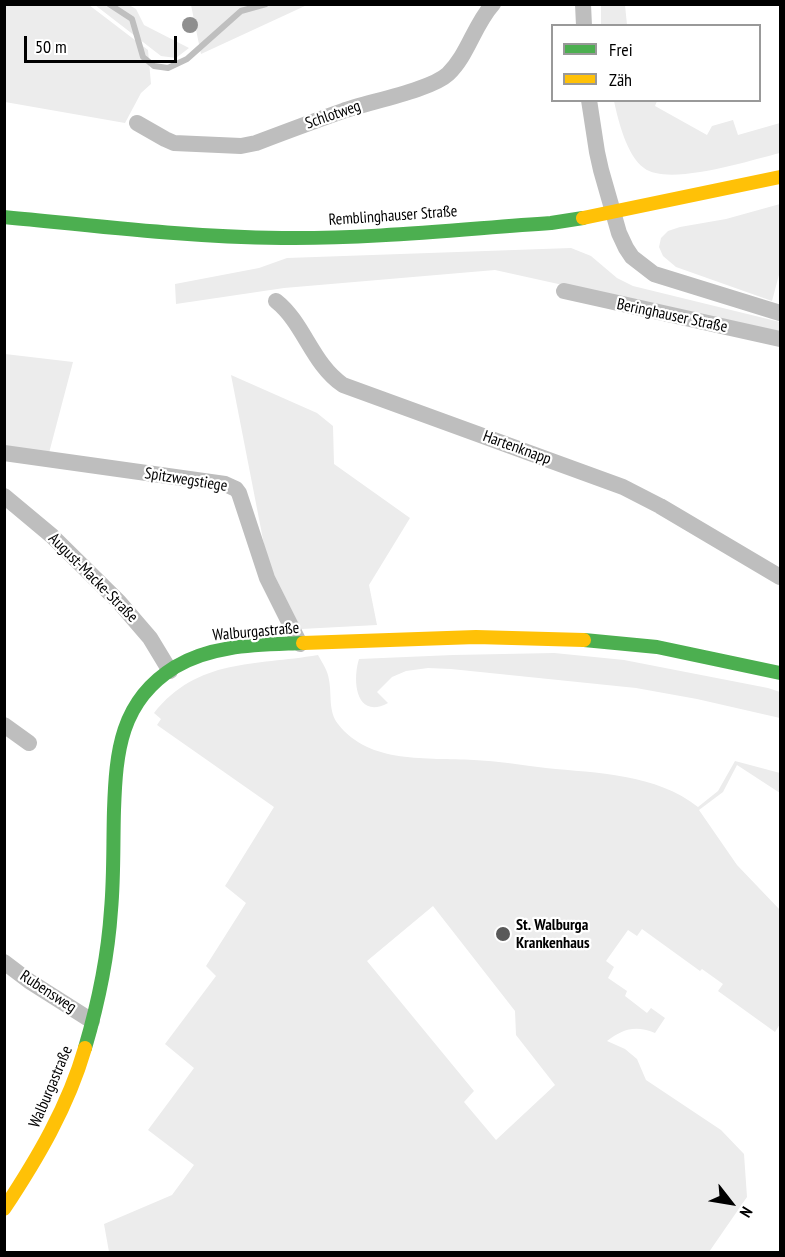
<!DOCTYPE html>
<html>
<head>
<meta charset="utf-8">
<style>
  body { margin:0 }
  #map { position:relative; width:785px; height:1257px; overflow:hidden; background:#fff; font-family:"PT Sans Narrow",sans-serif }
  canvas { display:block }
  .frame { position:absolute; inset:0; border:6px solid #000; pointer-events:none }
  .legend { position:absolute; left:551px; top:24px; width:210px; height:78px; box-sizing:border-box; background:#fff; border:2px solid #999; margin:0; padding:8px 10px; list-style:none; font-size:18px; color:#000 }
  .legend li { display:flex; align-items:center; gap:12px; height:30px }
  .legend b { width:30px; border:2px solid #999 }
  .north { position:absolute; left:701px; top:1173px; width:60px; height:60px; -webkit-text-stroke:4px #fff; paint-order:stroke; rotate:121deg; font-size:16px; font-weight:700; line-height:24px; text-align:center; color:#000 }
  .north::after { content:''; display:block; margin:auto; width:21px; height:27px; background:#000; clip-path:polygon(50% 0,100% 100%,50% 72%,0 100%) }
  .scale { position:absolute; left:24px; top:36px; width:153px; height:27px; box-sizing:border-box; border:3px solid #000; border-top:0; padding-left:8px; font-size:18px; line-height:21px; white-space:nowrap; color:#000; -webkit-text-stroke:4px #fff; paint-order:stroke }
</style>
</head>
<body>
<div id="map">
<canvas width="785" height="1257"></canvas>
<div class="frame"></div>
<ul class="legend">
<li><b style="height:8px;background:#4caf50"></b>Frei</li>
<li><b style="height:8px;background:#ffc107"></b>Zäh</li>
</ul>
<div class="north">N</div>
<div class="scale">50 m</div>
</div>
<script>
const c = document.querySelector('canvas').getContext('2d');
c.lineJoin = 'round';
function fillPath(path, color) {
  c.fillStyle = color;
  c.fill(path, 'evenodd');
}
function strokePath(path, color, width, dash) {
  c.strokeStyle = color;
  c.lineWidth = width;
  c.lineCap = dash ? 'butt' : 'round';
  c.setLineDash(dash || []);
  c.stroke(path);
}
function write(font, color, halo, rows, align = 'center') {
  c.font = font + ' "PT Sans Narrow",sans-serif';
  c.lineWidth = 4.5;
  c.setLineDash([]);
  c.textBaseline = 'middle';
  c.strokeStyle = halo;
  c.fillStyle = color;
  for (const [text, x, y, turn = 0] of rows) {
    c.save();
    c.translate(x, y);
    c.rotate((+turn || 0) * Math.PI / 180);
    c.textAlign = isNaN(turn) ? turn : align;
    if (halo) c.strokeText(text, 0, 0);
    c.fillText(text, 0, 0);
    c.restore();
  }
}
fillPath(new Path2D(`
  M 4,5 L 89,5 L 148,50 L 151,84 L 141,93 L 125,123 L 5,102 Z
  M 95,5 L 129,5 L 136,9 L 144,25 L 189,48 L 176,58 L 161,56 Z
  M 191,5 L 191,4 L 307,5 L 201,54 Z
  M 601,5 L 625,5 L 627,25 L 601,25 Z
  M 614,101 L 657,101 L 655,106 L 707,135 L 712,126 L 733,120 L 738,135 L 780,123 L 780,153 C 751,160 668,187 644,168 C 627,156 618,120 614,101 Z
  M 780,204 L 780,271 L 772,301 L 676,267 L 663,256 L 659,247 L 661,238 L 668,231 L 680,227 L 726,219 Z
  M 571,248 L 591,256 L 617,278 L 633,286 L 780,322 L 780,333 L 495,270 L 284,288 L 176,304 L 175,284 L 259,268 L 287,258 Z
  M 5,354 L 73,362 L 49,453 L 5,447 Z
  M 231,375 L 317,413 L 333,426 L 334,464 L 410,518 L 369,585 L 377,625 L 301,629 L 267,560 Z
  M 554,653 L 624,660 L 768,688 L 780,692 L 780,718 L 697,699 L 636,688 L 451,669 L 428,668 L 406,671 L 392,677 L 377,692 L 388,703 C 356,720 352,681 359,659 L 453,655 Z
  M 318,655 C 323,664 328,671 329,680 C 332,695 328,711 338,724 C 370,765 427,757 474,760 C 498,761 522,765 546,768 C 596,773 657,774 698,807 L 718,791 L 735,761 L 780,773 L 780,793 L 737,765 L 723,792 L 699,810 L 737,865 L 780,910 L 780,1024 L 775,1032 L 718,991 L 723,984 L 702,969 L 700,971 L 642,929 L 637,936 L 628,930 L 606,961 L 614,967 L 608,978 L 627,991 L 625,996 L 647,1013 L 651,1008 L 665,1018 L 655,1033 C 635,1025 623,1029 607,1041 L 625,1049 L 637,1059 L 646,1080 L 721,1130 L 744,1154 L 747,1197 L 709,1252 L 109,1252 L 104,1224 L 172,1195 L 194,1165 L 148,1130 L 194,1068 L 165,1044 L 216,976 L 206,966 L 246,903 L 225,886 L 274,807 L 157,725 L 161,719 L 154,713 C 198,658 254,666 318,655 ZM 433,906 L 515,1011 L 516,1035 L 555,1085 L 496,1140 L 464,1102 L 474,1091 L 367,961 Z`), '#ececec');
strokePath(new Path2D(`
  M 109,4 L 132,19 L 143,57 L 154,66 L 168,68 L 187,59 L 241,11 L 266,4`), '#bfbfbf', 6);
strokePath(new Path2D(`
  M 583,4 L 584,26
  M 589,100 L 597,152 L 601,170 L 619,233 L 626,248 L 632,257 L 654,274 L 780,313
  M 137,123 L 165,139 L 174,143 L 241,146 L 256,143 C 285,132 314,121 343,111 C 368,102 431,90 448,74 C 468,55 474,25 493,4
  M 564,291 L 780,339
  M 276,301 C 304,323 312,364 343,385 L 623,487 L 660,506 L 780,577
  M 4,453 L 225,484 L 236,489 L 239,493 L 267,578 L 300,644
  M 4,496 L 52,536 L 119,602 L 150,638 L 170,671
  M 4,725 L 29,743
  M 4,962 L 29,981 L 92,1021`), '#bebebe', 16);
strokePath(new Path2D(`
  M 4,217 C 97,226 189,237 282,238 C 371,239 462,229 551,223 L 583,218
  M 584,640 L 657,647 L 780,673
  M 85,1048 C 98,1004 108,956 111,910 C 114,877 113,843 114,810 C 116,752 120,701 175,667 C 213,644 260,645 303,643`), '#4caf50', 14);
strokePath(new Path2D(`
  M 583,218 L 780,177
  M 303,643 L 476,637 L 584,640
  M 4,1209 C 37,1159 68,1107 85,1048`), '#ffc107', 14);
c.fillStyle = '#8f8f8f';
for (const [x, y] of [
  [190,25]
]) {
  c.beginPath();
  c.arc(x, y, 8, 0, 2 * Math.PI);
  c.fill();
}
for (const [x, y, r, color] of [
  [503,934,8,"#595959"]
]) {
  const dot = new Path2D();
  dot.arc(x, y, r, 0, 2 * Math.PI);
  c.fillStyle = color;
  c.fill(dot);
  strokePath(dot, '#fff', 2);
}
write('16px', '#000', '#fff', [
  ["Schlotweg",333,115,-19],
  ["Remblinghauser Straße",393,216,-4],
  ["Beringhauser Straße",672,316,12],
  ["Hartenknapp",517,448,20],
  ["Spitzwegstiege",186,480,9],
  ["August-Macke-Straße",93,578,45],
  ["Walburgastraße",256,632,-5],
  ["Rubensweg",48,992,33],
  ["Walburgastraße",51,1087,-67]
]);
write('bold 16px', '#000', '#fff', [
  ["St. Walburga",516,925],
  ["Krankenhaus",516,943]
], 'left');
</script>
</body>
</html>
